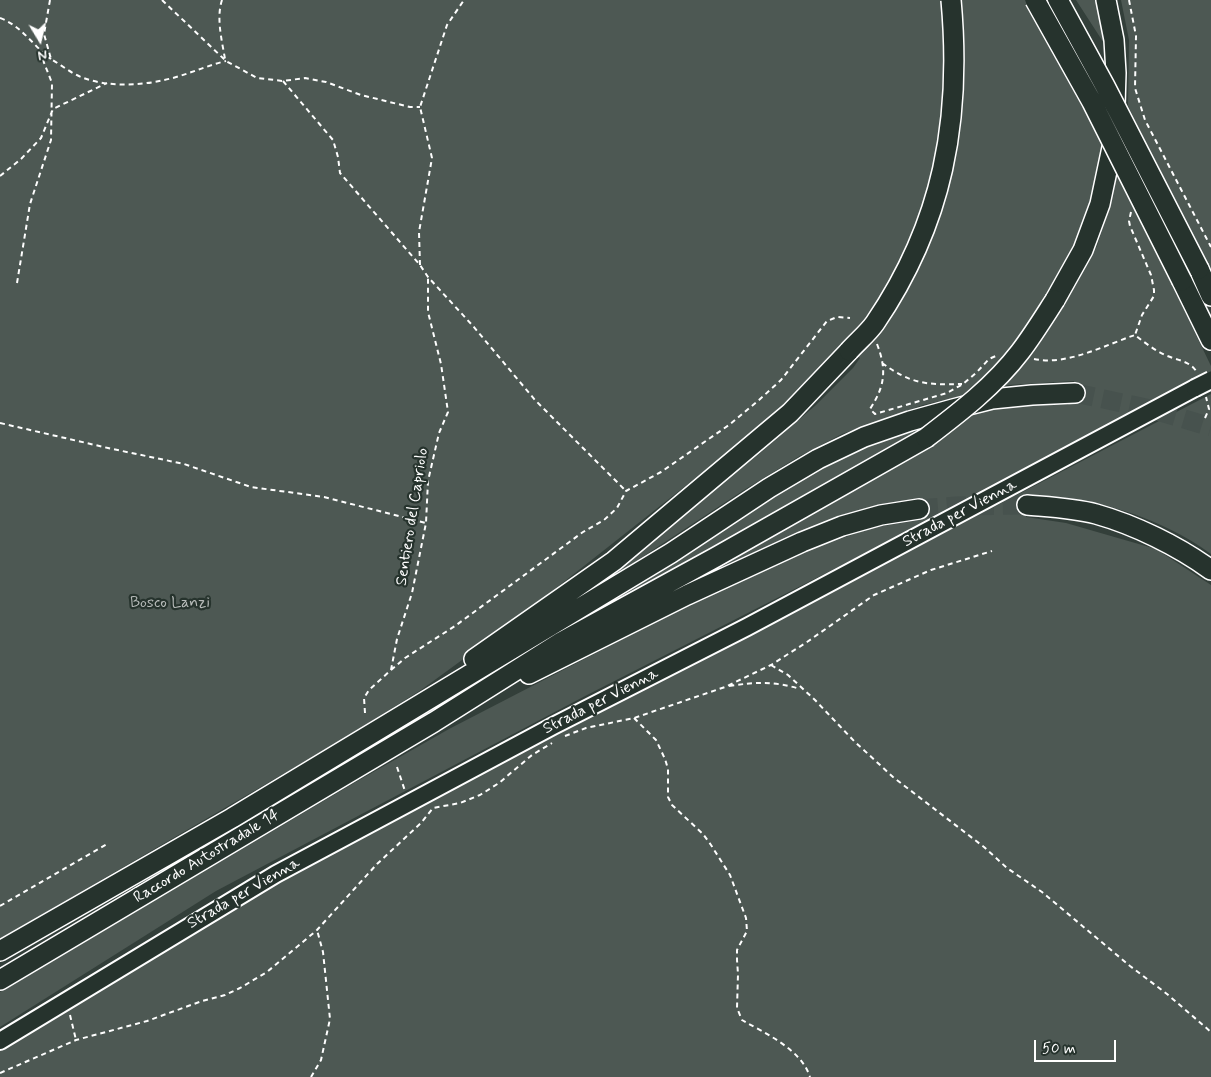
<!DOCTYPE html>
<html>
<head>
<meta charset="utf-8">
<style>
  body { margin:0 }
  #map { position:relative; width:1211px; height:1077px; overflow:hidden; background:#333f3a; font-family:Mynerve,sans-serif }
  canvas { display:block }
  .north { position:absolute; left:15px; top:15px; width:50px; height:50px; -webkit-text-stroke:4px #26332d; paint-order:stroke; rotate:171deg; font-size:14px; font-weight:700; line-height:20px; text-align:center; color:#fff }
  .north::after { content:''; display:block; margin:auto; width:18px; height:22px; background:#fff; clip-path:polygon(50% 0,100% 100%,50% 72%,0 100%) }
  .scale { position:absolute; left:1034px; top:1040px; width:82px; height:22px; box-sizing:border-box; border:2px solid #fff; border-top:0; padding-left:6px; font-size:15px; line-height:18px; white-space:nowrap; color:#fff; -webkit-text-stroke:4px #26332d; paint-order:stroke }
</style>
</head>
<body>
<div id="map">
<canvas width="1211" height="1077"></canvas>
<div class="north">N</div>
<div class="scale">50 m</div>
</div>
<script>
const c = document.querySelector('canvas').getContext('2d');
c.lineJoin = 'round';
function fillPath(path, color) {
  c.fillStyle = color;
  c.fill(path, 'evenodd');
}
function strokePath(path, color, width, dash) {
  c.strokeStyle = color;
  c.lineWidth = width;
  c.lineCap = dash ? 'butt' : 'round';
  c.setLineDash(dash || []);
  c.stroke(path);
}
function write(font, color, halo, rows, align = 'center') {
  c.font = font + ' Mynerve,sans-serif';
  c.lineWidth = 4.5;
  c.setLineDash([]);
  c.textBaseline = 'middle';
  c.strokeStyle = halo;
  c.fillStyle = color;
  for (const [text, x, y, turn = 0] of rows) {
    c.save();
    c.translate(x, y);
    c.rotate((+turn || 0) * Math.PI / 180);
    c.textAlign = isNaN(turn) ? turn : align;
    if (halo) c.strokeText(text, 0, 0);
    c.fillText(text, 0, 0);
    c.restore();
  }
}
fillPath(new Path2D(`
  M 0,0 L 1025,0 L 1108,151 L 1063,304 L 1097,246 L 1113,197 L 1117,171 L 1211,366 L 1211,371 L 930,520 L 587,695 L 216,891 L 0,1027 L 0,992 L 354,783 L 449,729 L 714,592 L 806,551 L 871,528 L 920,520 L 917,499 L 849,514 L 801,532 L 698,577 L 931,446 L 923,432 L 683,563 L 552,638 L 410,726 L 408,723 L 763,502 C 798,482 833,460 871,444 C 917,426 973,410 1022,405 C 1037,403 1053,405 1068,405 L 1075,393 L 1074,381 L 1008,385 L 923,405 L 842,434 L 798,457 L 744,490 L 533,629 L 759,454 L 816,405 L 853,368 L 860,358 L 849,351 L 745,439 L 499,633 L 421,690 L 338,742 L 0,939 Z
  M 1076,0 L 1098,0 L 1109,51 Z
  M 1121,0 L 1211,0 L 1211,279 L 1128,106 L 1129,40 Z
  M 1211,394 L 1211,554 C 1159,516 1091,496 1027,495 L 1026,517 L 1066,523 L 1156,549 L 1211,585 L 1211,1077 L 0,1077 L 0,1049 L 222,913 L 357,838 Z`), '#4d5853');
strokePath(new Path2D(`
  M 1075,393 L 1151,409 L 1211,427
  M 919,509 L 957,506 L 1027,505`), '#47524e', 19, [19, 9]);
const primary = new Path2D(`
  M 0,1041 L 276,874 L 553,726 L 747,627 L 1195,388`);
const highway = new Path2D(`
  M 1199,269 L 1211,296
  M 1182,281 L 1211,340
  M 1055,300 L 1083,250 L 1100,204 L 1114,138 L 1116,73 L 1114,40 L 1106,0
  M 1027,505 C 1050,507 1074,508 1096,514 C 1135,525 1178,546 1211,570
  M 474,659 L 614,561 L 790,413 L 849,351
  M 529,674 L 687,595 L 802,542 L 842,526 L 881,515 L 919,509
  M 0,951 L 232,818 L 671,553 L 769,488 L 818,459 L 864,437 L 910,421 L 953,409 L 992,399 L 1032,395 L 1075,393
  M 0,980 L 434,722 L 561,642 L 716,557 L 926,438`);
strokePath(primary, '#fff', 20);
strokePath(highway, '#fff', 22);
strokePath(new Path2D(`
  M 50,0 L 44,34 L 51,59 C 61,65 71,73 81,77 C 106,87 138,86 164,80 C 185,76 205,66 226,61
  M 162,0 L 226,61 L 257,78 L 283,81 L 305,78 L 326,82 L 361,95 L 410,107 L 420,107
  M 222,0 C 216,18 222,41 225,59
  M 1129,0 L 1136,36 L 1135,88 L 1145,120 L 1211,247
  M 0,18 C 22,26 33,46 51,59
  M 283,81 L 333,140 L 338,157 L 340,173 L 420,265 L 428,277 L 473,326 L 535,400 L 626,491
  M 0,176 L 21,159 L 41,138 L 53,109 L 107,83
  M 1131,212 L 1129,221 L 1130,226 L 1151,275 L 1154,290 L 1154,296 L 1142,315 L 1135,335
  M 420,265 L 419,232 L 432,158 L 420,107 L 447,25 L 464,0
  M 17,283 L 30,204 L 51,140 L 52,83 L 39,50
  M 877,344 C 887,370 885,386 870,409 L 875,414 L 947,393 L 963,384 L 977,372 L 989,359 L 998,355
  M 1034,359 C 1067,366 1105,345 1135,335 C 1144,342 1154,350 1165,355 C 1176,360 1190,361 1196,371
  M 882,363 C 911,384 926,385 962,384
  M 1205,418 L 1209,409 L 1206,397
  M 0,423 L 108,448 L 184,464 L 251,487 L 324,497 L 426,523
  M 771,665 L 788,675 L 815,700 L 854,741 L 893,777 L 984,847 L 1007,868 L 1042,892 L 1130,966 L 1167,994 L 1211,1032
  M 391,670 L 405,658 L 455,626 L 583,532 L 604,520 L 617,508 L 626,491 L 661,472 L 729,425 L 759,400 L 781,380 L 827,321 L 837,317 L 850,318
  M 729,686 C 756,682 774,681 800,689
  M 365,713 L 364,698 L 369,690 L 391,670 L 397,639 L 412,593 L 426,523 L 428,481 L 439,433 L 448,412 L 441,364 L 428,312 L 428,277
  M 634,718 L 656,740 L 665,759 L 668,769 L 668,797 L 672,805 L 703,834 L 711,845 L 730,875 L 746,918 L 747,931 L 737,950 L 737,960 L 738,974 L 737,1008 L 742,1020 C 766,1034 801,1049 810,1077
  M 565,736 L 586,728 L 634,718 L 725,687 L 771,665 L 807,642 L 874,595 L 931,570 L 992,551
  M 397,767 L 405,791
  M 0,906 L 107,844
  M 70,1015 L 76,1040
  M 0,1073 L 76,1040 L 147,1021 L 202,1001 L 225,995 L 240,988 L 267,972 L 317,930 L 377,864 L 421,823 L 433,808 L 460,803 L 480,795 L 499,783 L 532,755 L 552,743
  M 311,1077 L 321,1060 L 330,1019 L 323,952 L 317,930`), '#fff', 2, [5, 4]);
strokePath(primary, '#26332d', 16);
strokePath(highway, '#26332d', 19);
const primaryBridge = new Path2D(`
  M 1195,388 L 1211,380`);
const highwayBridge = new Path2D(`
  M 1035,0 L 1092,102 L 1182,281
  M 1058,0 L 1105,86 L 1199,269
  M 849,351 C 857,342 868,333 875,323 C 943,223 962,120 951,0
  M 926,438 C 960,412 994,386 1020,352 C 1033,335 1044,317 1055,300`);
strokePath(primaryBridge, '#fff', 20, []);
strokePath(highwayBridge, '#fff', 22, []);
strokePath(primaryBridge, '#26332d', 16);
strokePath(highwayBridge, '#26332d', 19);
write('16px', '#fff', '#26332d', [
  ["Strada per Vienna",960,514,-28],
  ["Sentiero del Capriolo",413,517,-81],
  ["Strada per Vienna",601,702,-27],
  ["Raccordo Autostradale 14",207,857,-31],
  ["Strada per Vienna",244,894,-30]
]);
write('16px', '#b8bcba', '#26332d', [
  ["Bosco Lanzi",170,604]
]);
</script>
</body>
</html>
